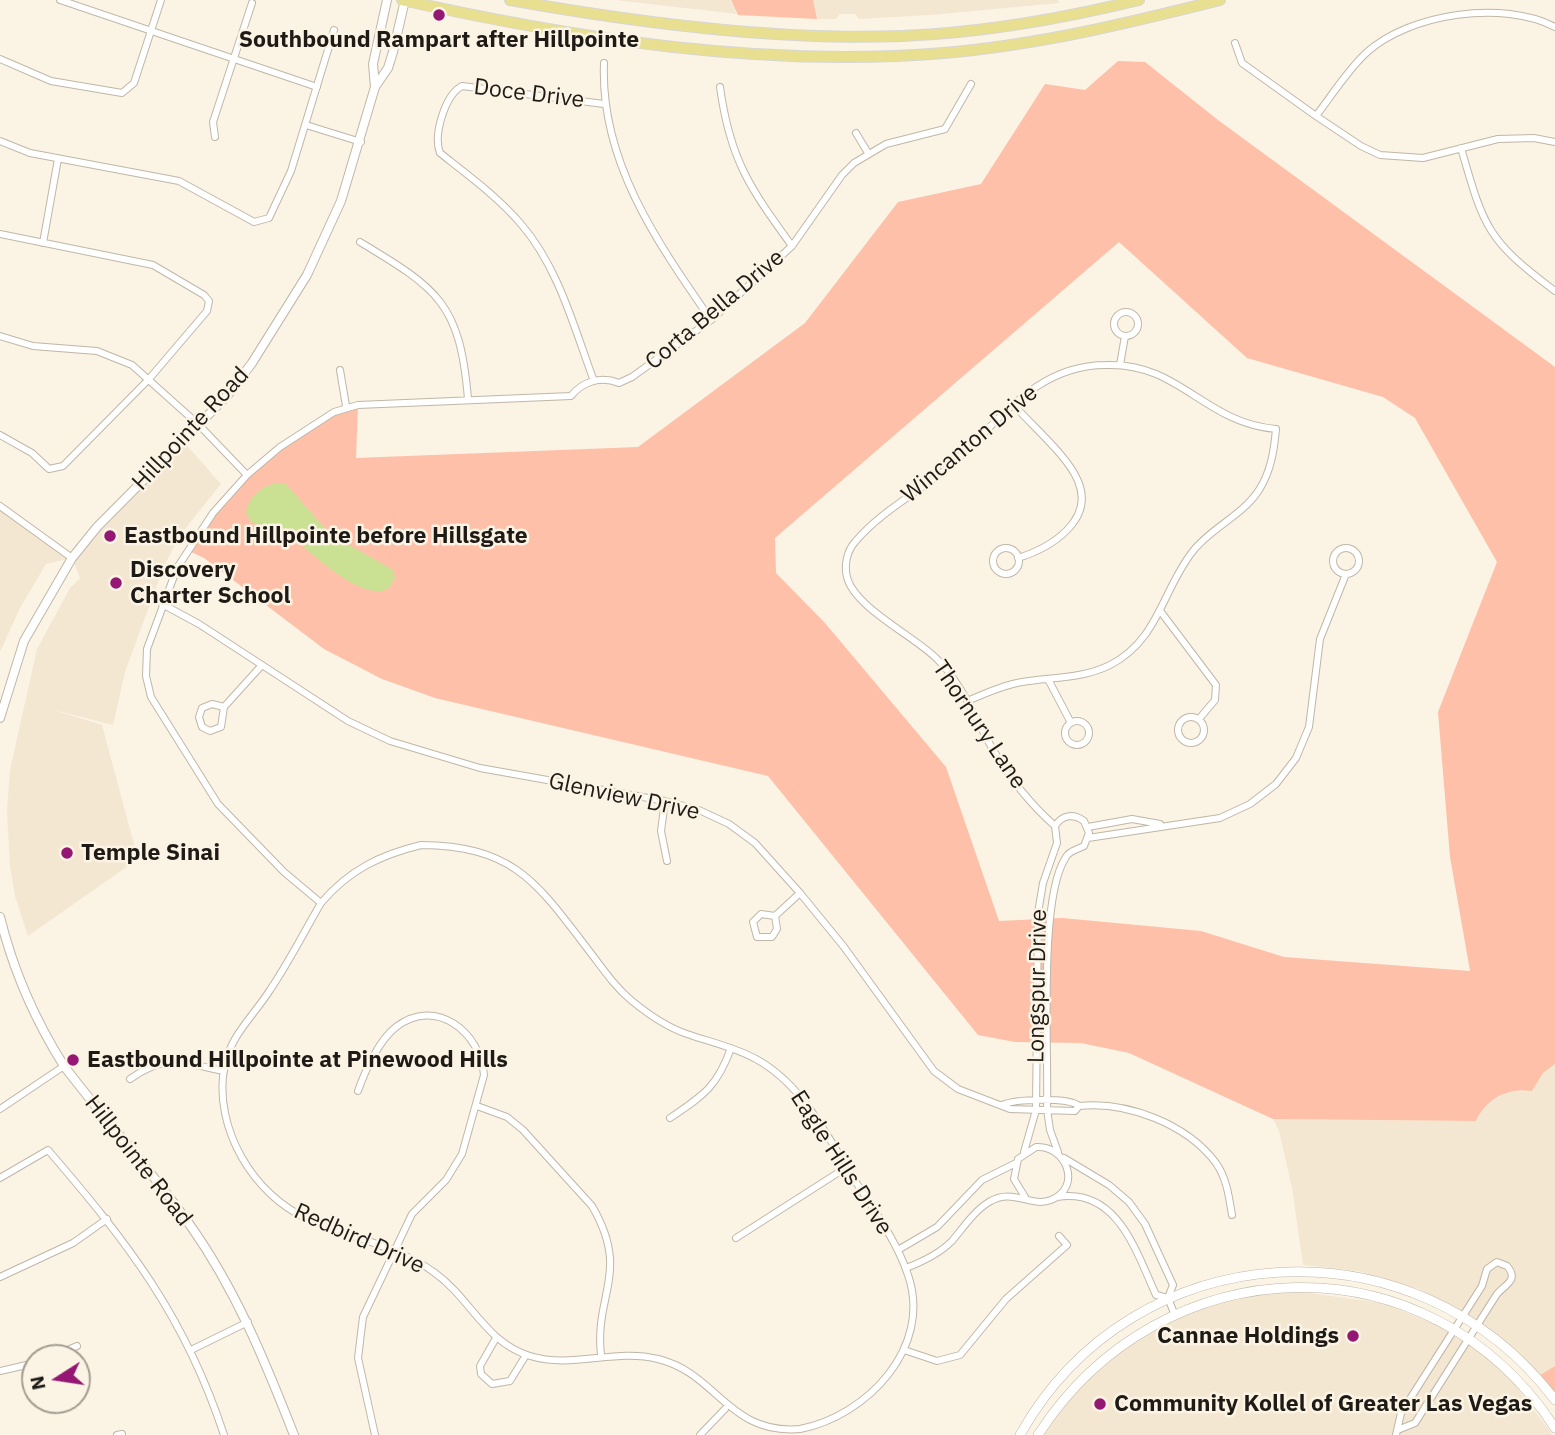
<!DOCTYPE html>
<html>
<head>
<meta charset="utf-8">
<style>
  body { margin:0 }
  #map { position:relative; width:1555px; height:1435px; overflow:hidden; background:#fbf3e4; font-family:"IBM Plex Sans",sans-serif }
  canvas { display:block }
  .north { position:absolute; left:21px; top:1344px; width:70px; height:70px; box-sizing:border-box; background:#fbf3e4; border:2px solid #a39d92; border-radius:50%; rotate:258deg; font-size:19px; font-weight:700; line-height:28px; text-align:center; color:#1e1b16 }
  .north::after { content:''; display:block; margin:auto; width:24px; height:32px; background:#931773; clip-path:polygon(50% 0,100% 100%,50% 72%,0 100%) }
</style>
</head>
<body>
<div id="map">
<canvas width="1555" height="1435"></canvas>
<div class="north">N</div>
</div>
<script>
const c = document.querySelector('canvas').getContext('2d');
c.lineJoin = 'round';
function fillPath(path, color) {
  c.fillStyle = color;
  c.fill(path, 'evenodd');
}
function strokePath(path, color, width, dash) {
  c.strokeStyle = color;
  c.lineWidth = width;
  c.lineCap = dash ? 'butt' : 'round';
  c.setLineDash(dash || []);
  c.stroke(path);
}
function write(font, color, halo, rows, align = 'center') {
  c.font = font + ' "IBM Plex Sans",sans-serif';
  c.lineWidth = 5;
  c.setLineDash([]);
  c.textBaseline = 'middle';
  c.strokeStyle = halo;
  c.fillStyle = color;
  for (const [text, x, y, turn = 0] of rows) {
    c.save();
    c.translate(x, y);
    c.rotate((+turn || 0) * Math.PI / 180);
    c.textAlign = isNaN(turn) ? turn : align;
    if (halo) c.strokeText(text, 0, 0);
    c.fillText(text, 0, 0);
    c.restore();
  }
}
fillPath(new Path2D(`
  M 615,0 L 730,0 L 737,14 L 641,3 Z
  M 813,0 L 1058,0 L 1059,3 L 931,15 L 859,19 L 855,14 L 840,14 L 836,19 L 817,19 Z
  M 183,441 L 221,484 L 180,535 L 164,566 L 125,672 L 113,725 L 50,709 L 102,725 L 138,859 L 28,936 L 15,896 L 10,866 L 7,811 L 10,770 L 37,649 L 70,588 L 80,578 L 72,558 L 46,564 L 20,608 L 0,652 L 0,506 L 73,558 Z
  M 1555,1064 L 1555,1366 L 1540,1375 L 1501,1338 L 1475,1319 L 1419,1289 L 1358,1271 L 1303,1265 L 1292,1188 L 1279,1131 L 1273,1119 L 1476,1121 L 1488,1102 L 1506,1092 L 1532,1091 L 1543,1073 Z
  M 1295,1291 L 1382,1303 L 1437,1325 L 1486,1356 L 1508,1376 L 1553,1435 L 1042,1435 L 1084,1379 L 1153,1325 L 1237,1297 Z`), '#f4e7d2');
fillPath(new Path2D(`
  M 731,0 L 813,0 L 817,19 L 738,15 Z
  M 1118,61 L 1145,62 L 1218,120 L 1555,367 L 1555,1064 L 1543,1073 L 1532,1091 C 1506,1088 1487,1098 1476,1121 L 1273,1119 L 1129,1053 L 1081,1043 L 1015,1042 L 978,1035 L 768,776 L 435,698 L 382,679 L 324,649 L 204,558 L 187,550 L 247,475 L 334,412 L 358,405 L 356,458 L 638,447 L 805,323 L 898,202 L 981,184 L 1045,84 L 1085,90 ZM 1119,242 L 1247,358 L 1383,397 L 1415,418 L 1497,562 L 1438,712 L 1450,857 L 1470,971 L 1284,957 L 1201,931 L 1062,918 L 999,921 L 946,767 L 825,623 L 776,573 L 775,538 Z
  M 1555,1366 L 1555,1393 L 1540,1375 Z`), '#fec0a8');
fillPath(new Path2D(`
  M 276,483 L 285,483 L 330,534 L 393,570 L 395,578 L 388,589 C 358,603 298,541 278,523 L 260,525 L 251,522 L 246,512 C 250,496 260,487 276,483 Z`), '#cae193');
const minor = new Path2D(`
  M 60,0 L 317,87
  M 1235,43 L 1242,63 L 1316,116 L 1361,146 L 1380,155 L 1423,158 L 1498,139 L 1534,138 L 1555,142
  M 0,59 L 51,81 L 122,93 L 134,83 L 161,0
  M 604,63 C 600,161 657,242 711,320
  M 720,87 C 730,160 750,188 792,246
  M 1316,116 C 1332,95 1347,71 1366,53 C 1410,13 1503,0 1555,27
  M 306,125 L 361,142
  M 856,133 L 868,153
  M 215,137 L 213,122 L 252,3
  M 0,141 L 30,153 L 179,181 L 254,222 L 269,218 L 291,171 L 334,30
  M 1461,148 C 1484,228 1487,240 1555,291
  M 0,234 L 153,265 L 204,295 L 209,301 L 207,311 L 149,379 L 63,466 L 49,469 L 32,453 L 0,435
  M 360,242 C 438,289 460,303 468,399
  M 43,243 L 58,159
  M1114 324a12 12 0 1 1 24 0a12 12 0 1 1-24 0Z
  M 0,336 L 33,346 L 97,351 L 132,365 L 199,425 L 247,475
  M 1120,365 L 1125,336
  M 340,370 L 346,406
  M 594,381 C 574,328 559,268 521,224 C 498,197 468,175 440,153 C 433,135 445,95 462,86 L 604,104
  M 1014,405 C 1032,426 1068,456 1078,481 C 1095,521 1050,548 1018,558
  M 0,506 L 72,558
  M993 561a13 13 0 1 1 26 0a13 13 0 1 1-26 0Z
  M1333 561a13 13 0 1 1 26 0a13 13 0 1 1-26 0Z
  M 162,604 L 199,624 L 348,721 L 390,741 L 480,768 L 665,801 L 699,810 L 729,824 L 755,843 L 800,893 L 844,947 L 934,1071 L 958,1089 L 1010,1109 L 1075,1111 L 1079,1106 C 1127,1101 1187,1124 1216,1163 C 1227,1179 1229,1197 1232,1215
  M 1161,612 L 1216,685 L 1215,700 L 1199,719
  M 1048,679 L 1071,723
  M 967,701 C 985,694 1002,685 1022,682 C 1052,677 1082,679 1110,665 C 1159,640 1162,590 1193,551 C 1212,527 1242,516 1259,490 C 1271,471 1274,451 1276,429 C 1204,423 1179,362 1106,365 C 1081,365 1057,373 1036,387 C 1002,409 977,444 946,469 C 916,494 880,512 855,542 C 847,551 844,565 847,577 C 854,607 914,636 936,658 C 962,683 975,718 992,748 C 1009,777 1030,804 1055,826
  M 224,707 L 212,704 L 202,708 L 199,717 L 202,727 L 210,731 L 221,727 L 224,707 L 262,665
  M1178 730a13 13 0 1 1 26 0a13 13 0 1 1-26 0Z
  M1065 733a12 12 0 1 1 24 0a12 12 0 1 1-24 0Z
  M 665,801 L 661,831 L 667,861
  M 1088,827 L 1132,819 L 1160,824
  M 1088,838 L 1220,818 L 1250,804 L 1276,784 L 1296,758 L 1309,727 L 1320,639 L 1346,574
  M 421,845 C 515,846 537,883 590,952 C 603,969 615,987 632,1001 C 648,1014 666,1027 687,1034 C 710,1042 734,1047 756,1059 C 800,1083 824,1130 849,1171 C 869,1204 896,1238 908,1275 C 933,1347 867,1416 800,1429 C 728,1435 717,1373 658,1359 C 615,1348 573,1369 530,1356 C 485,1342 471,1299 435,1273 C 398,1246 349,1237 308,1219 C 253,1195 214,1128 224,1069 C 230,1035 253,1017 270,990 C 289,962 304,932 321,903 C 349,870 380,855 421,845 Z
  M 321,903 L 284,872 L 218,804 L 151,697 L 146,676 L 147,649 L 177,568 L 213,513 L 247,475 L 280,447 L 334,412 L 358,405 L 571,396 C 583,381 601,376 619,383 L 632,377 L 711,320 L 792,246 L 842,175 L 854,163 L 886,144 L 945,129 L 971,84
  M 775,916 L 761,914 L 753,922 L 757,937 L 772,937 L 777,929 L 775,916 L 800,893
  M 130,1079 C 166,1053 183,1063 224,1071
  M 358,1091 C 365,1071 379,1040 396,1027 C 436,996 481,1033 484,1075 L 462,1154 L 446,1180 L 412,1214 L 363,1317 L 358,1358 L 375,1435
  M 1002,1105 C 1015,1099 1068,1097 1079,1106
  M 477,1106 L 507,1117 L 523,1130 L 592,1206 C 631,1273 594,1294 601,1355
  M 0,1109 L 64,1066
  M 670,1118 C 704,1095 717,1087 731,1048
  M 1024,1152 L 1036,1110 L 1038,913 L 1043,883 L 1057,843 L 1055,826 C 1062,815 1073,813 1084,821 L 1089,833 L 1084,846 C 1077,850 1070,850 1066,857 C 1038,898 1049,1054 1047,1109 L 1050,1130 L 1058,1152
  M 1064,1158 L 1109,1185 L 1129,1202 L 1145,1224 L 1173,1285 L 1168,1298 L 1174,1313
  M 0,1178 L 48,1150 C 128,1243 185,1316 224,1435
  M 1057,1197 C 1117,1187 1136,1251 1156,1295 L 1168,1298
  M 736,1238 L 847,1167
  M 898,1250 L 937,1227 L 982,1180 L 1016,1163
  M 906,1268 C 922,1262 939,1254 952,1241 C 963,1228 974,1211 989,1202 C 1013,1187 1030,1208 1051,1200 C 1083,1187 1066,1145 1036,1147 L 1018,1159 L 1014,1179 L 1025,1197
  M 0,1277 L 73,1243 L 107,1219
  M 496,1338 L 480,1366 L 481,1374 L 492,1384 L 510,1381 L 526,1355
  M 191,1350 L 248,1322
  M 904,1350 L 937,1361 L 960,1355 L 1006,1299 L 1067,1245 L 1059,1236
  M 49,1358 L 77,1346
  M 0,1371 L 35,1363
  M 117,1435 L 122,1434
  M 700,1435 L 725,1409
  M 1396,1435 L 1401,1413 L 1482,1286 L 1487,1269 L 1497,1262 L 1507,1266 C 1519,1280 1506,1284 1497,1294 L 1415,1423 L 1400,1429`);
const tertiary = new Path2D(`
  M 375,87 L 373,64 L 387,0
  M 0,718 L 24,641 L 72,558 L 97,527 L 227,396 L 252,363 L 307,275 L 341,201 L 375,87 L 388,68 L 393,52 L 405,0
  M 0,917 C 13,970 35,1020 64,1066 C 105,1120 151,1170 190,1225 C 236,1290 265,1361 294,1435`);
const secondary = new Path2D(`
  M 1020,1435 C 1133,1232 1416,1216 1555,1400
  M 1038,1435 C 1161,1244 1429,1235 1555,1428`);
const primary = new Path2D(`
  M 402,0 C 578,39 763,68 944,53 C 1038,45 1129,23 1220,0
  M 510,0 C 633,22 777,41 902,36 C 982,33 1061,19 1139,0`);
strokePath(minor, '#bfb7a8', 8);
strokePath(tertiary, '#bfb7a8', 10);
strokePath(secondary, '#bfb7a8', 10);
strokePath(primary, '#d6d6d5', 12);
strokePath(minor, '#fff', 6);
strokePath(tertiary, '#fff', 8);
strokePath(secondary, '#fff', 9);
strokePath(primary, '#e9df90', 10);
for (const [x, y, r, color] of [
  [439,15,7,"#931773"],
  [110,536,7,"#931773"],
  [116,583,7,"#931773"],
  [67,853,7,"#931773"],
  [73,1060,7,"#931773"],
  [1353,1336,7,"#931773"],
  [1100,1404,7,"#931773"]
]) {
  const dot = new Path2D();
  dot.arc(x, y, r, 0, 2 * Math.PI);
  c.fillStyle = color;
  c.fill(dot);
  strokePath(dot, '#fbf3e4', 2.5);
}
write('bold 23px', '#1e1b16', '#fbf3e4', [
  ["Southbound Rampart after Hillpointe",439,40,"center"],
  ["Eastbound Hillpointe before Hillsgate",124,536],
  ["Discovery",130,570],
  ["Charter School",130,596],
  ["Temple Sinai",81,853],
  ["Eastbound Hillpointe at Pinewood Hills",87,1060],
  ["Cannae Holdings",1339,1336,"right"],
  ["Community Kollel of Greater Las Vegas",1114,1404]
], 'left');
write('23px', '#1e1b16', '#fbf3e4', [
  ["Doce Drive",529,94,7],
  ["Corta Bella Drive",715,310,-40],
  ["Hillpointe Road",191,429,-47],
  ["Wincanton Drive",970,444,-40],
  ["Thornury Lane",979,725,56],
  ["Glenview Drive",624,797,12],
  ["Longspur Drive",1038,986,-89],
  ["Hillpointe Road",138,1161,52],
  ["Eagle Hills Drive",841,1163,57],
  ["Redbird Drive",359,1239,24]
]);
</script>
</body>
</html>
